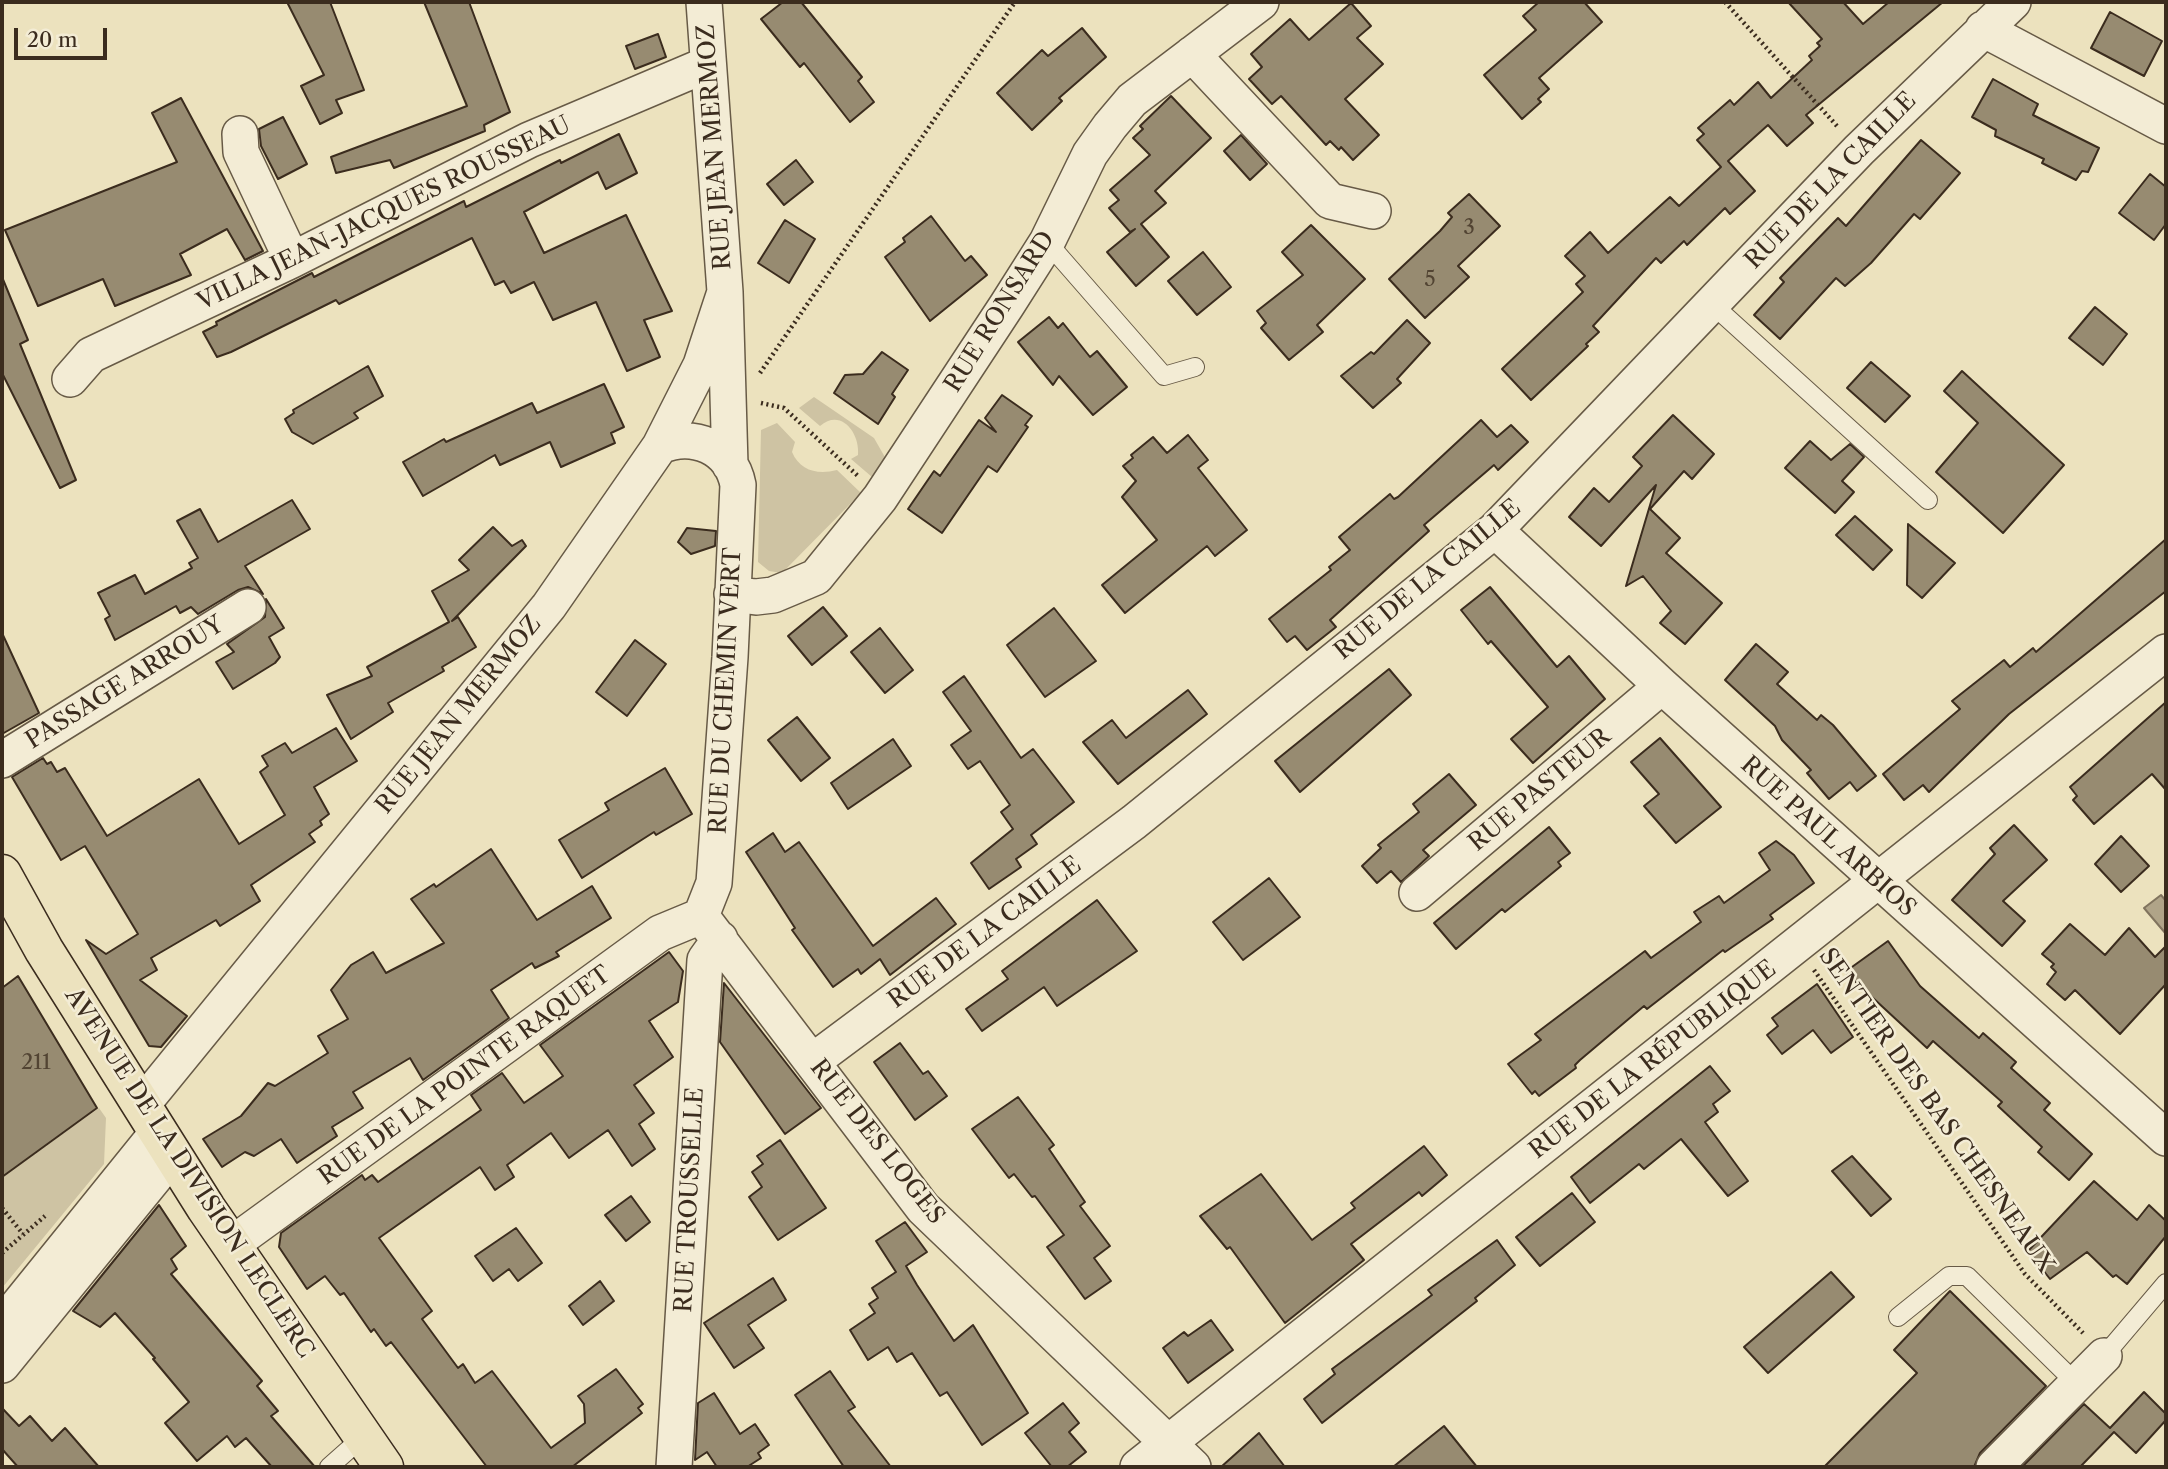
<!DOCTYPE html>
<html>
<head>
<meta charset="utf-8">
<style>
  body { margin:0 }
  #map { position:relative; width:2168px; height:1469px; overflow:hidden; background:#ece2be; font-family:"Libre Caslon Text",serif }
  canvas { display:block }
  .frame { position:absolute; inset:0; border:4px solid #3b2c1e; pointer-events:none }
  .scale { position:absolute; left:14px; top:28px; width:93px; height:32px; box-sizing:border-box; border:4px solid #3b2c1e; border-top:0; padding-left:9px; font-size:21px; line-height:24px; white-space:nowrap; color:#3b2c1e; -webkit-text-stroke:5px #f3ecd5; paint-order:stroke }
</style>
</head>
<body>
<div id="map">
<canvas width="2168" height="1469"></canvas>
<div class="frame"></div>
<div class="scale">20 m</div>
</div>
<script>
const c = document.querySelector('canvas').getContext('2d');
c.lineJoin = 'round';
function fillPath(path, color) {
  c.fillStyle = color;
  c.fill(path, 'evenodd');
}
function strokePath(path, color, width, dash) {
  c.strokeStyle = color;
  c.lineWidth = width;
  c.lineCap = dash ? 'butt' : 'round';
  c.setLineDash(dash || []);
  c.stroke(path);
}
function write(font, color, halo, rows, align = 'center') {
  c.font = font + ' "Libre Caslon Text",serif';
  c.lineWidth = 5;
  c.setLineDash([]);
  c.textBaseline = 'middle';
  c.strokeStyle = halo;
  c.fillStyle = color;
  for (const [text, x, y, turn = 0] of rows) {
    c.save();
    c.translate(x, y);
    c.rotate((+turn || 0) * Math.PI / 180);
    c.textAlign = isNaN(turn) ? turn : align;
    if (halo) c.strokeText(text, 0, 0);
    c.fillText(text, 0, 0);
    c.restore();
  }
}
fillPath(new Path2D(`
  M 814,397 L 874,438 L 886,459 L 872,477 L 851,459 L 858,455 C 860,433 841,408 820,426 L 799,408 Z
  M 777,423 L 795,442 L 792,452 C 800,471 818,475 837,470 L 861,493 L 782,573 L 769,571 L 758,562 L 761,430 Z
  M 99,1108 L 106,1118 L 104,1164 L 2,1288 L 2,1177 Z`), '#cec3a3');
const water = new Path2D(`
  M 2161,895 L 2166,901 L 2166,934 L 2144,908 Z`);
fillPath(water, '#b0a488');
strokePath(water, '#81745e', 2);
const building = new Path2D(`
  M 287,2 L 330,2 L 364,90 L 336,100 L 342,113 L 320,124 L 301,86 L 324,75 Z
  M 424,2 L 469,2 L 510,112 L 484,125 L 485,131 L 394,168 L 390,160 L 336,173 L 331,157 L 467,106 Z
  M 783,2 L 801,2 L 862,77 L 858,81 L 874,102 L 850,122 L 804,63 L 800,67 L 761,19 Z
  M 1539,2 L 1584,2 L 1602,22 L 1539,78 L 1549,89 L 1538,99 L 1541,102 L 1522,119 L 1484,75 L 1536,30 L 1523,16 Z
  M 1788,2 L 1843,2 L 1863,24 L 1889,2 L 1943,2 L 1806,115 L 1813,123 L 1787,146 L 1768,125 L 1728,161 L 1755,191 L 1730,214 L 1725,208 L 1687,245 L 1684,241 L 1661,263 L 1656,258 L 1593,326 L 1599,332 L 1586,344 L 1588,346 L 1531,400 L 1502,369 L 1583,292 L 1576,284 L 1585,276 L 1565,256 L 1590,232 L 1608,253 L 1670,197 L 1679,206 L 1721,167 L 1697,140 L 1704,134 L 1698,128 L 1730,100 L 1734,105 L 1758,82 L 1771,98 L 1812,60 L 1809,56 L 1820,46 L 1817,43 L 1822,39 Z
  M 1351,3 L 1371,26 L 1357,38 L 1383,64 L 1345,99 L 1379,135 L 1353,160 L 1341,147 L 1339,150 L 1330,141 L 1326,145 L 1281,96 L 1272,104 L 1249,79 L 1262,67 L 1251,54 L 1290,19 L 1309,40 Z
  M 2110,12 L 2162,41 L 2144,76 L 2091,48 Z
  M 1082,28 L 1106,57 L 1059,98 L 1062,101 L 1032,130 L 997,93 L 1042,50 L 1048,56 Z
  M 658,34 L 666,57 L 635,69 L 626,46 Z
  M 1993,79 L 2038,104 L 2033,115 L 2099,148 L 2088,172 L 2082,171 L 2076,180 L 2042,163 L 2044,159 L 1995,136 L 1996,130 L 1972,117 Z
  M 1171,96 L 1211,138 L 1155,191 L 1166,203 L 1141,224 L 1169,257 L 1136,286 L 1107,252 L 1135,229 L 1130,232 L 1109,208 L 1119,200 L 1110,190 L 1150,155 L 1133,138 L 1143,129 L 1140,126 Z
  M 181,98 L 263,251 L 245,260 L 227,229 L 180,254 L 191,275 L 115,306 L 103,279 L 38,306 L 5,230 L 177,162 L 152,113 Z
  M 283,117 L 307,164 L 278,179 L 261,146 L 259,129 Z
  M 619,134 L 637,173 L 606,189 L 598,172 L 524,212 L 544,253 L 626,215 L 672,311 L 644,320 L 660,357 L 627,371 L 596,302 L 553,320 L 534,282 L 511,293 L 504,281 L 495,285 L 472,238 L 339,304 L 336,300 L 231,352 L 217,357 L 203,332 L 217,325 L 216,322 L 312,273 L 314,277 L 464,201 L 466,207 L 560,160 L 561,163 Z
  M 1241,135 L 1267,164 L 1250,180 L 1224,151 Z
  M 1921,140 L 1960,173 L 1920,219 L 1914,214 L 1871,263 L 1845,286 L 1836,278 L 1780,339 L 1754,315 L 1784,282 L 1780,278 L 1838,218 L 1846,226 Z
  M 796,160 L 813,182 L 784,205 L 767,184 Z
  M 2150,174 L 2166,187 L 2166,224 L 2154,240 L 2119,213 Z
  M 1469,194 L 1500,226 L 1458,266 L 1469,277 L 1425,318 L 1389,279 L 1440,231 L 1452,217 L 1448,213 Z
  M 931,216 L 965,261 L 971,256 L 987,275 L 930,321 L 885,257 L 905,242 L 903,238 Z
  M 785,220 L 815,239 L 789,283 L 758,263 Z
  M 1311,225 L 1365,279 L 1317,325 L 1323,332 L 1289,360 L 1261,328 L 1266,323 L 1257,311 L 1303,275 L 1282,252 Z
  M 1203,252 L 1231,287 L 1197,315 L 1168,281 Z
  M 2,277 L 28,340 L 20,344 L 76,480 L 60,488 L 2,373 Z
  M 2095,307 L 2127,334 L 2103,365 L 2069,338 Z
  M 1049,317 L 1058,328 L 1063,323 L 1090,357 L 1097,351 L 1127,387 L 1093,415 L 1059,376 L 1053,385 L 1018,342 Z
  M 1407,320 L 1430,343 L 1397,379 L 1401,383 L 1373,408 L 1341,376 L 1371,352 L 1374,354 Z
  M 882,352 L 908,370 L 892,394 L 895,397 L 878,424 L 834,393 L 845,375 L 863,374 Z
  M 1871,362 L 1910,396 L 1885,422 L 1847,388 Z
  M 368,366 L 383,396 L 354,413 L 358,418 L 313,444 L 292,432 L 285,419 L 294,413 L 293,410 Z
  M 1962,371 L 2064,465 L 2003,533 L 1936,472 L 1978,423 L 1944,391 Z
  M 604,384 L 624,427 L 611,433 L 615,443 L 561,467 L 550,442 L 500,465 L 495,455 L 423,496 L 403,462 L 444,439 L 446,442 L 532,403 L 537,413 Z
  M 1002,395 L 1032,416 L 1025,425 L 1028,427 L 997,472 L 988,466 L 942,533 L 908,509 L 934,471 L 940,476 L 979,420 L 996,432 L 985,418 Z
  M 1673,415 L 1714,454 L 1692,479 L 1684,471 L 1650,509 L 1680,538 L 1666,553 L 1722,603 L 1685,644 L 1660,623 L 1671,611 L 1643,576 L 1626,586 L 1656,485 L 1601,546 L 1569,517 L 1594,488 L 1609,502 L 1642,466 L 1633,457 Z
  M 1481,420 L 1497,437 L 1511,425 L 1528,442 L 1498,470 L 1494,465 L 1424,525 L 1429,531 L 1330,620 L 1336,627 L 1307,650 L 1295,636 L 1287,642 L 1269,619 L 1331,570 L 1329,567 L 1350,550 L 1339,537 L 1390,494 L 1394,499 L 1398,497 Z
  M 1188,435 L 1208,460 L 1198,468 L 1247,530 L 1215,556 L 1207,546 L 1125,613 L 1102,585 L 1157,540 L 1122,497 L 1136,481 L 1123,466 L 1133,458 L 1131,455 L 1153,437 L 1167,453 Z
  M 1810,441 L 1831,460 L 1850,444 L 1864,457 L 1842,481 L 1854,492 L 1835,513 L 1785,468 Z
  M 292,500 L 310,529 L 245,566 L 263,594 L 248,587 L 238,590 L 198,614 L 191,607 L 180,613 L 176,606 L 115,640 L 105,619 L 110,616 L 98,593 L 135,575 L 145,594 L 192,568 L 189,563 L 198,558 L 177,521 L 200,509 L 218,542 Z
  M 1855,516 L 1892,550 L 1873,570 L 1836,535 Z
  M 1908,524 L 1955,563 L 1922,598 L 1907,585 Z
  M 493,527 L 512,546 L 522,540 L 526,546 L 452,621 L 458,617 L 476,647 L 442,667 L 444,671 L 388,703 L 393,712 L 351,739 L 327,695 L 372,676 L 367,667 L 449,622 L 432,591 L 469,570 L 459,560 Z
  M 687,528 L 716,531 L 715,546 L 691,554 L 678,542 Z
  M 2166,539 L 2166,591 L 2009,714 L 1929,792 L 1923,785 L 1904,800 L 1883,774 L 1960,709 L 1952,701 L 2004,660 L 2010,667 L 2033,648 L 2036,652 Z
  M 1490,587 L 1557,667 L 1569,656 L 1605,699 L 1533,763 L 1511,739 L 1548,707 L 1491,641 L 1488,644 L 1461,610 Z
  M 266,599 L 284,628 L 269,637 L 280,657 L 275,663 L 233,689 L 216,662 L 234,652 L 227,644 L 265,617 Z
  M 823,607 L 847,636 L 812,665 L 788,636 Z
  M 1054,608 L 1096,661 L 1045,697 L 1007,645 Z
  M 880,628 L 913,670 L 885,693 L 851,652 Z
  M 2,633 L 39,713 L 2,734 Z
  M 635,640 L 666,664 L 627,716 L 596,692 Z
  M 1756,644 L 1788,672 L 1777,684 L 1817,720 L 1821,715 L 1833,725 L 1876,776 L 1857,791 L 1850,782 L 1829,799 L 1807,773 L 1811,770 L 1782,740 L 1775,726 L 1725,680 Z
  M 1389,669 L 1411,695 L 1300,792 L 1275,761 Z
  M 964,676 L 1021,758 L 1033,749 L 1074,802 L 1031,835 L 1037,844 L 1016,859 L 1021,867 L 989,889 L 971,863 L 1013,829 L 1001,812 L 1010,805 L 980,761 L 968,769 L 951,745 L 971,731 L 943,692 Z
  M 1188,690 L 1207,714 L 1118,784 L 1083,742 L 1112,720 L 1126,738 Z
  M 2166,702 L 2166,790 L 2152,774 L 2094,824 L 2073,800 L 2077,796 L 2070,787 Z
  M 797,717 L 830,758 L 801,781 L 768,740 Z
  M 336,728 L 357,761 L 314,787 L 329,814 L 320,821 L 322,825 L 309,834 L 315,842 L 251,885 L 260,901 L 220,926 L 216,920 L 151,958 L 157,970 L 140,980 L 187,1016 L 161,1047 L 149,1046 L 86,940 L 106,954 L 138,934 L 85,846 L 61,860 L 12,777 L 43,758 L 47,764 L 51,762 L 57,772 L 65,768 L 107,836 L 199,779 L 239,844 L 285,815 L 260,772 L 268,766 L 262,756 L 285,743 L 292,753 Z
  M 1660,738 L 1721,807 L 1676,843 L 1644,806 L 1659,794 L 1631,762 Z
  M 893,739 L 911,766 L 848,809 L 831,783 Z
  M 665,768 L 692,814 L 656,835 L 654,832 L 582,878 L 559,840 L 609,810 L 605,803 Z
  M 1449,774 L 1476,805 L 1423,850 L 1429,856 L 1401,882 L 1391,871 L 1377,883 L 1362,866 L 1381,848 L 1378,845 L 1419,812 L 1413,804 Z
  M 2014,825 L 2047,860 L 2003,901 L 2025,921 L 2002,946 L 1952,900 L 1995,854 L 1990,848 Z
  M 1549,827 L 1570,853 L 1558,862 L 1561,866 L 1505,912 L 1502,909 L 1456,949 L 1434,923 Z
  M 773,833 L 785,852 L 799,842 L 873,946 L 936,898 L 956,924 L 890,975 L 880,959 L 861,974 L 858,969 L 833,987 L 792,930 L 795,928 L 746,852 Z
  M 2121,836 L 2149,866 L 2121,892 L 2095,864 Z
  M 1776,841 L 1794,855 L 1814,883 L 1770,915 L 1773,919 L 1725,952 L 1723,950 L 1647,1009 L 1644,1006 L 1580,1060 L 1575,1065 L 1576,1068 L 1539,1096 L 1535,1091 L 1532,1094 L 1508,1064 L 1541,1040 L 1535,1034 L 1645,951 L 1651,958 L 1701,922 L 1694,912 L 1719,896 L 1724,903 L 1770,870 L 1759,853 Z
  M 491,849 L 537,920 L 592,886 L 611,918 L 556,952 L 559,956 L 535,968 L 532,963 L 491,990 L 509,1018 L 423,1080 L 410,1058 L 353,1092 L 363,1108 L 332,1127 L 337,1136 L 297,1163 L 281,1139 L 254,1156 L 245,1152 L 222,1167 L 203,1139 L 241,1116 L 268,1083 L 275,1086 L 328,1053 L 318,1036 L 348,1019 L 331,990 L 351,965 L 373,952 L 386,973 L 444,943 L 411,899 L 434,884 L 436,887 Z
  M 1269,878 L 1300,917 L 1243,960 L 1213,922 Z
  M 1097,900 L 1137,951 L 1057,1006 L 1044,987 L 982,1031 L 966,1009 L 1008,979 L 1002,971 Z
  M 2070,924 L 2105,955 L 2129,928 L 2155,957 L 2166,946 L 2166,984 L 2120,1034 L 2075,990 L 2065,1000 L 2047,984 L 2056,972 L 2051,967 L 2054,964 L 2042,954 Z
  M 1888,941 L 1920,986 L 1979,1038 L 1983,1033 L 2016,1062 L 2011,1068 L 2050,1103 L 2044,1110 L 2092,1154 L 2069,1180 L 2038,1152 L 2042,1147 L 1998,1106 L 2002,1102 L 1933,1041 L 1927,1048 L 1845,972 Z
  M 669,952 L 683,971 L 678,1002 L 649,1021 L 673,1057 L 634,1085 L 654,1113 L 639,1124 L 655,1149 L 632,1166 L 608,1130 L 569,1158 L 551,1133 L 507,1165 L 514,1177 L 495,1190 L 480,1167 L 379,1238 L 432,1311 L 422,1319 L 458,1368 L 463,1364 L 475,1383 L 492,1371 L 551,1448 L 585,1423 L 584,1404 L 578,1396 L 616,1369 L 643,1404 L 638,1408 L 642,1413 L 572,1467 L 487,1467 L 391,1342 L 386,1346 L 374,1329 L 371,1332 L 344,1293 L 340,1295 L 325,1276 L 307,1289 L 279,1247 L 281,1233 L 362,1175 L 365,1180 L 372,1175 L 378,1182 L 481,1110 L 471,1095 L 502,1073 L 524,1103 L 563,1076 L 540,1045 Z
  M 18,976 L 97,1108 L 2,1177 L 2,988 Z
  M 724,983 L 821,1108 L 785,1134 L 720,1042 Z
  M 1817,984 L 1853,1037 L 1831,1053 L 1813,1030 L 1782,1054 L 1767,1035 L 1778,1026 L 1772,1018 Z
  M 900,1043 L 923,1074 L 928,1071 L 947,1096 L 915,1120 L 874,1062 Z
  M 1710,1066 L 1730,1091 L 1713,1104 L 1718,1112 L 1705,1122 L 1748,1181 L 1728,1196 L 1681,1139 L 1644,1169 L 1639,1164 L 1590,1203 L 1571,1177 Z
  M 1018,1097 L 1054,1145 L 1049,1149 L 1085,1202 L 1080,1206 L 1110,1246 L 1094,1258 L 1111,1281 L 1085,1299 L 1047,1247 L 1064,1235 L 1035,1196 L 1032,1197 L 1014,1174 L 1009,1178 L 972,1129 Z
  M 780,1140 L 826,1208 L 778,1240 L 749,1197 L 762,1187 L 752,1172 L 763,1164 L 757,1156 Z
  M 1424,1146 L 1447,1175 L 1422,1196 L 1419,1192 L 1351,1244 L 1364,1260 L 1285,1323 L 1230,1247 L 1227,1249 L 1200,1216 L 1261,1174 L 1312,1240 L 1355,1208 L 1351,1203 Z
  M 1852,1156 L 1891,1199 L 1871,1216 L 1832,1171 Z
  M 2094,1181 L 2137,1220 L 2149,1205 L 2166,1221 L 2166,1236 L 2127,1284 L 2116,1275 L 2113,1277 L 2087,1252 L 2050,1279 L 2028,1251 Z
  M 1572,1193 L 1595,1222 L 1540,1266 L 1516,1237 Z
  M 631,1196 L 650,1222 L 626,1241 L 605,1215 Z
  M 159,1205 L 186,1246 L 171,1259 L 177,1269 L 171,1274 L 262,1381 L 257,1386 L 278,1411 L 271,1416 L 315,1467 L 272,1467 L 246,1438 L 235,1447 L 227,1436 L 197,1461 L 165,1423 L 189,1402 L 153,1359 L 155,1358 L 115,1313 L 100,1327 L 73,1311 Z
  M 905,1222 L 927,1252 L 906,1266 L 917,1285 L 954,1341 L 973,1325 L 1028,1413 L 982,1445 L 947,1392 L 940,1396 L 912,1353 L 897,1362 L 888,1347 L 868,1360 L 850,1330 L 875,1313 L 869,1304 L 878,1298 L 872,1288 L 896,1272 L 876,1241 Z
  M 516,1228 L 542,1263 L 518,1281 L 509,1269 L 493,1281 L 475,1256 Z
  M 1497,1240 L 1515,1265 L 1475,1298 L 1477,1301 L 1322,1423 L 1304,1399 L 1335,1374 L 1332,1369 L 1432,1295 L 1428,1290 Z
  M 1831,1272 L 1854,1297 L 1768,1373 L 1744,1347 Z
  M 773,1278 L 786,1300 L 748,1325 L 764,1348 L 734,1368 L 704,1323 Z
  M 600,1281 L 614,1301 L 583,1325 L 569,1306 Z
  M 1950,1291 L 2046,1386 L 1980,1453 L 1974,1467 L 1824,1467 L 1917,1373 L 1894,1350 Z
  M 1211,1320 L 1233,1350 L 1188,1383 L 1163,1348 L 1184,1332 L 1188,1336 Z
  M 830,1371 L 855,1407 L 848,1411 L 891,1467 L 844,1467 L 795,1395 Z
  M 2144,1392 L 2166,1414 L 2166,1420 L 2136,1453 L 2114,1432 L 2080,1467 L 2022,1467 L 2084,1404 L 2110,1428 Z
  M 714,1393 L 740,1434 L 755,1424 L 769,1445 L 758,1453 L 761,1458 L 747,1467 L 717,1467 L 707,1452 L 695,1460 L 698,1403 Z
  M 1063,1403 L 1079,1423 L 1069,1432 L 1086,1452 L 1067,1467 L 1052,1467 L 1025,1433 Z
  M 2,1408 L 19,1426 L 30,1416 L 52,1441 L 65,1428 L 99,1467 L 18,1467 L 2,1449 Z
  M 1444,1426 L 1477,1467 L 1393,1467 Z
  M 1259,1433 L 1285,1467 L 1221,1467 Z`);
fillPath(building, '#978b71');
strokePath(building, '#3b2c1e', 2);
const lane = new Path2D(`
  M 1047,242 L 1164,376 L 1195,367
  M 1713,305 L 1928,500
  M 1898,1317 L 1949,1276 L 1967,1276 L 2077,1384
  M 2104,1356 L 2166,1283
  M 329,1467 L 364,1436`);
const street = new Path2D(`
  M 704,2 L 725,292 L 730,465
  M 1983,29 L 2166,126
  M 1192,54 L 1330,201 L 1373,211
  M 240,134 L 241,152 L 292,260
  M 70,379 L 91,355 L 292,260 L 529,140 L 708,64
  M 660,446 C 693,432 731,447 738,485 L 730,657 L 714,883 L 701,916
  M 1495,530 L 1662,686 L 2166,1138
  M 732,594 L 756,597 L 773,595 L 816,577 L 880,498 L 1007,305 L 1047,242 L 1090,154 L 1110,126 L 1132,100 L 1261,2
  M 2,760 L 248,607
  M 1417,893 L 1662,686
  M 701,916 L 923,1208 L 1193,1467
  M 813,1061 L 1134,822 L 1495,530 L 1859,150 L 2013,2
  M 141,1106 L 549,606 L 660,446 L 701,365 L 725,292
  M 232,1244 L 660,933 L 701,916
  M 2,1325 L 158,1132
  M 2,1365 L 173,1155
  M 674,1467 L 705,960 L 720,939
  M 1138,1467 L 2166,652
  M 1994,1467 L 2104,1356`);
const primary = new Path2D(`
  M 2,874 L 44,950 L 206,1208 L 384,1467`);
strokePath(lane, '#675a46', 20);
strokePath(street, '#675a46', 38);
strokePath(primary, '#3b2c1e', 41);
strokePath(new Path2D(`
  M 1725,2 L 1837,126
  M 760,373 L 1015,2
  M 761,403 L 784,408 L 858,476
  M 1814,970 L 2025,1274 L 2083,1333
  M 2,1208 L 23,1234
  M 2,1253 L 45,1216`), '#3b2c1e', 4.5, [2, 3.5]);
strokePath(lane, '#f3ecd5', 18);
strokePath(street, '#f3ecd5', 35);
strokePath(primary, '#ece2be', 38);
write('21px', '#524433', null, [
  ["3",1469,228],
  ["5",1430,280],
  ["211",36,1063]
]);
write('24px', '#3b2c1e', '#f3ecd5', [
  ["RUE JEAN MERMOZ",715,147,-94],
  ["RUE DE LA CAILLE",1831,181,-46],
  ["VILLA JEAN-JACQUES ROUSSEAU",384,214,-26],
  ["RUE RONSARD",1000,312,-58],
  ["RUE DE LA CAILLE",1428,580,-40],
  ["PASSAGE ARROUY",125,683,-32],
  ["RUE DU CHEMIN VERT",726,691,-87],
  ["RUE JEAN MERMOZ",459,715,-51],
  ["RUE PASTEUR",1540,790,-40],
  ["RUE PAUL ARBIOS",1828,837,42],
  ["RUE DE LA CAILLE",985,933,-37],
  ["RUE DE LA RÉPUBLIQUE",1653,1060,-38],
  ["RUE DE LA POINTE RAQUET",465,1076,-36],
  ["SENTIER DES BAS CHESNEAUX",1936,1111,55],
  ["RUE DES LOGES",877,1142,52],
  ["AVENUE DE LA DIVISION LECLERC",189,1173,57],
  ["RUE TROUSSELLE",690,1200,-87]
]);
</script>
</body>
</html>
